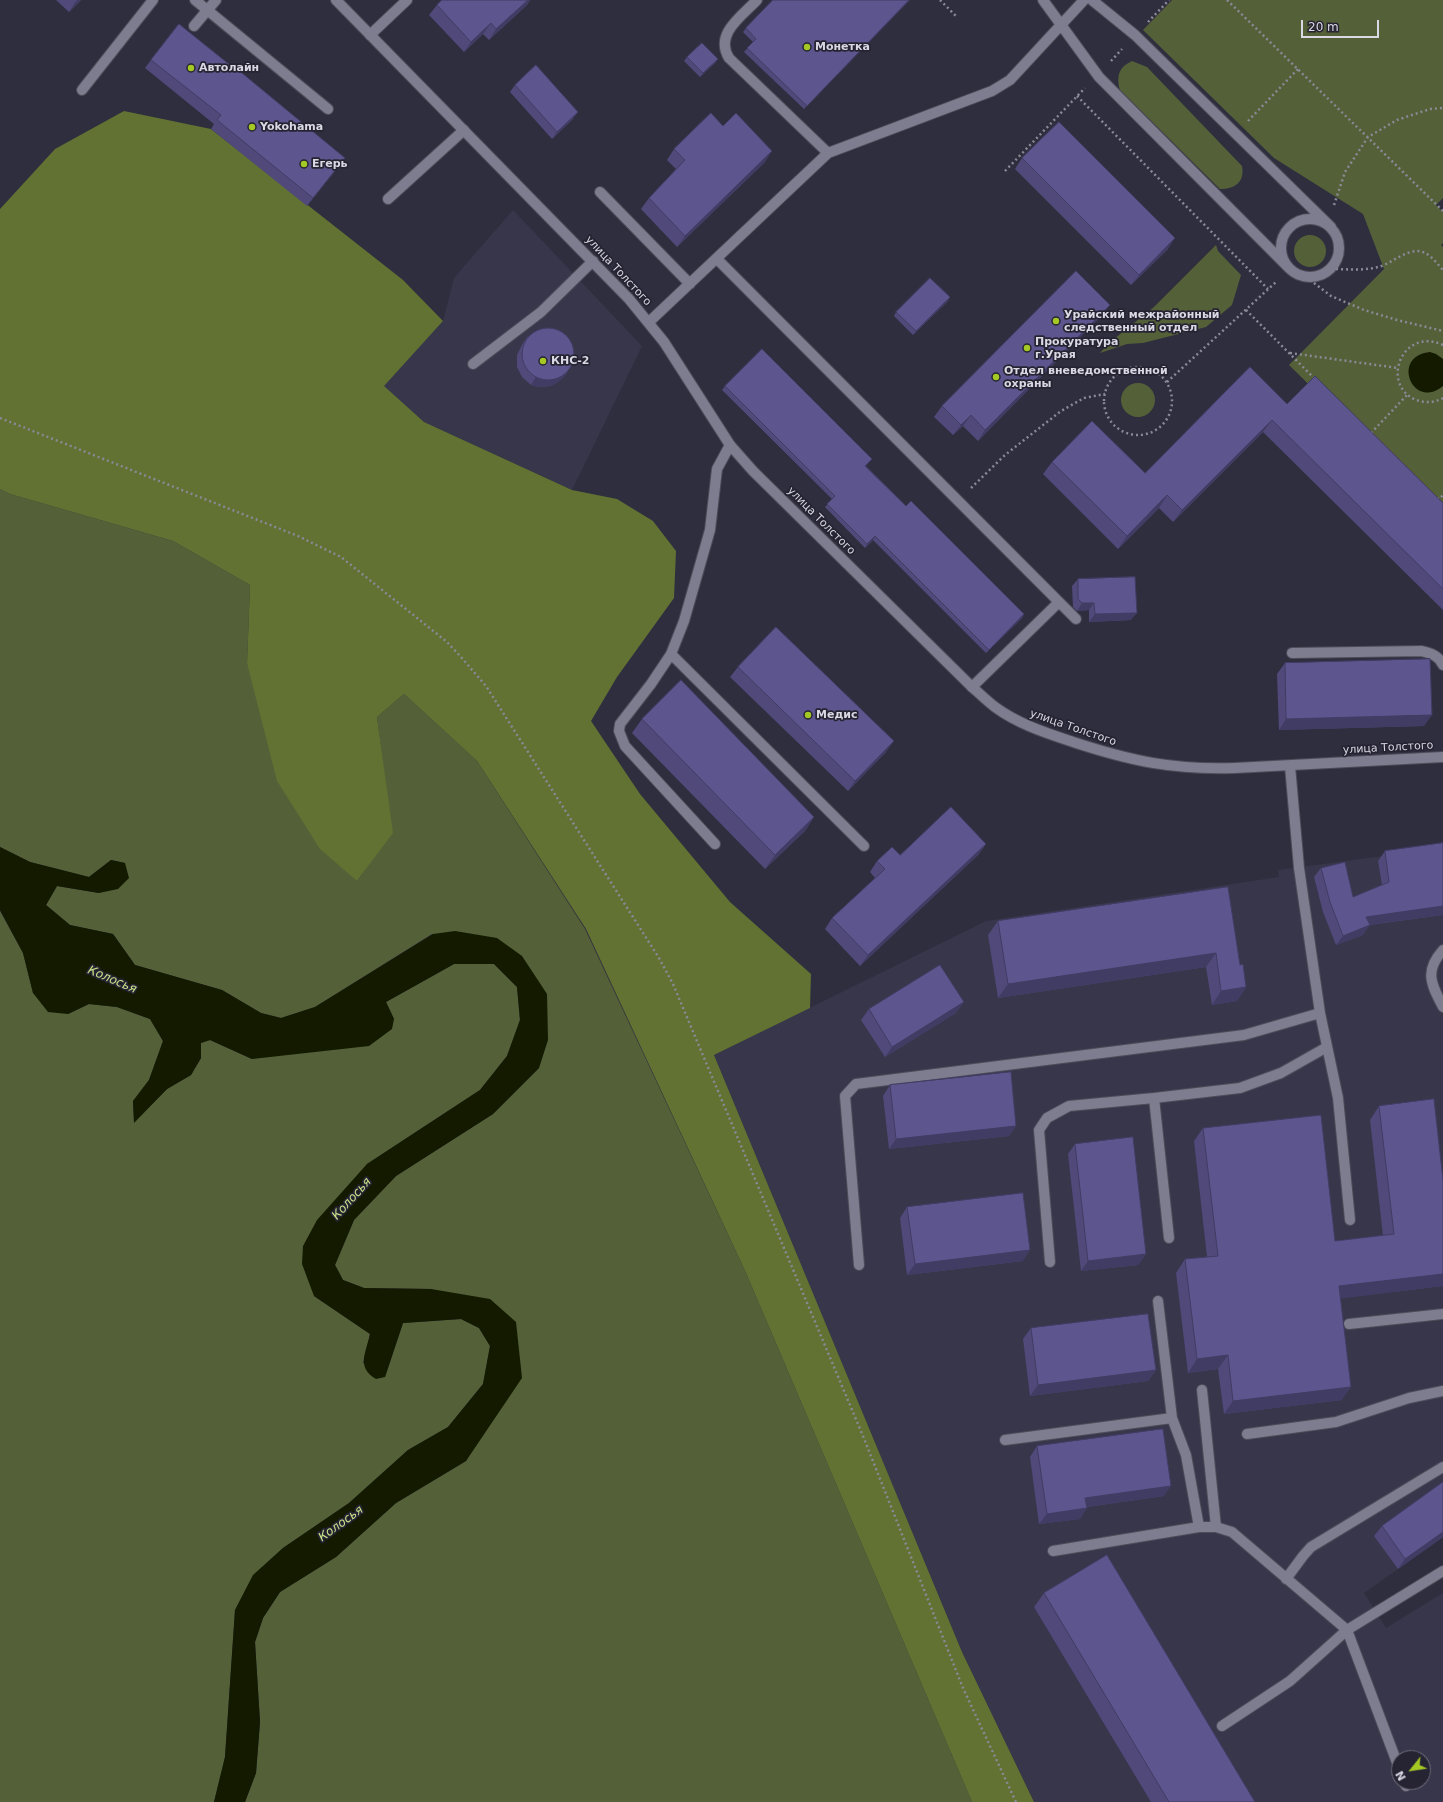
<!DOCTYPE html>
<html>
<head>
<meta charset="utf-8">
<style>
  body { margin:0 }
  #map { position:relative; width:1443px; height:1802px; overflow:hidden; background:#2f2e3e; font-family:"DejaVu Sans",sans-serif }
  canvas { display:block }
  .north { position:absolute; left:1391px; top:1750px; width:40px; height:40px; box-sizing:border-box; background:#262433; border:1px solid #6e6c79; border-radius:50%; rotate:240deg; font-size:11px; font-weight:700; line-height:16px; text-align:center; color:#d9d8e3 }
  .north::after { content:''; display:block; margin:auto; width:14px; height:18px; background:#a4c824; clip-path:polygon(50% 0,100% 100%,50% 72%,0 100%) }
  .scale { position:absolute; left:1301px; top:20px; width:78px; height:18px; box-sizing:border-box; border:2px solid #d9d8e3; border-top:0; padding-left:5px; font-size:12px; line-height:14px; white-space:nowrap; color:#d9d8e3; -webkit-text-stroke:3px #262433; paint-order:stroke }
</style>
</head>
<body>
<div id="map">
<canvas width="1443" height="1802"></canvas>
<div class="north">N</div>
<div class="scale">20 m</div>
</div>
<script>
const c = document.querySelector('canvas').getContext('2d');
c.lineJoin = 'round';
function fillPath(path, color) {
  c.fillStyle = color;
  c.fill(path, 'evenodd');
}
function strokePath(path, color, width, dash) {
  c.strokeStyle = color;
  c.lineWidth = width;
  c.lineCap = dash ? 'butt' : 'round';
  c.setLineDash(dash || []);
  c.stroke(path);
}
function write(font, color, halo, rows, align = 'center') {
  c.font = font + ' "DejaVu Sans",sans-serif';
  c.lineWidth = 3.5;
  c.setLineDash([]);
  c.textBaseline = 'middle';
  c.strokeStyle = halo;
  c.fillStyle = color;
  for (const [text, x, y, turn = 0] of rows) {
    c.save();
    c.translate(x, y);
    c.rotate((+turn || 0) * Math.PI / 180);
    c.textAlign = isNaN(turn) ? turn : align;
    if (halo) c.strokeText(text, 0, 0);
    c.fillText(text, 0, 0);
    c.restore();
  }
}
fillPath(new Path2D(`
  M 513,210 L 642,346 L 572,490 L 424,422 L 383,386 L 443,321 L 454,278 Z
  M 1443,848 L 1443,1537 L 1364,1593 L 1386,1628 L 1443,1593 L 1443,1802 L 1034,1802 L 962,1652 L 714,1055 L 986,921 L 1279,877 L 1278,870 ZM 1399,1758 L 1423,1758 L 1423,1782 L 1399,1782 Z`), '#38364b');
fillPath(new Path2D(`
  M 1172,0 L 1443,0 L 1443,198 L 1436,205 L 1443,212 L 1443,243 L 1441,245 L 1443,247 L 1443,517 L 1289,365 L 1384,269 L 1363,214 L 1274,158 L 1143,30 Z
  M 1132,61 L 1147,67 L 1242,166 C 1245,182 1235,189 1220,189 L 1120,90 C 1116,76 1119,67 1132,61 Z
  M1294 251a16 16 0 1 1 32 0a16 16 0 1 1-32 0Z
  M 1216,245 L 1218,251 L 1241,275 L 1232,305 L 1206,327 L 1143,343 L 1127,344 L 1100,353 L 1109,343 L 1154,307 Z
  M1121 400a17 17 0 1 1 34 0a17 17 0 1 1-34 0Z
  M 0,489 L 10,494 L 173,541 L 250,585 L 247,663 L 357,881 L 392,833 L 377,717 L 404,694 L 477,761 L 585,929 L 746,1273 L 972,1802 L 245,1802 L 256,1773 L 260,1722 L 255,1642 L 263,1618 L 280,1592 L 336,1557 L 396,1503 L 466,1461 L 516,1322 L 431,1289 L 364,1288 L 343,1280 L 335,1265 L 354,1220 L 396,1176 L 493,1114 L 539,1068 L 522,956 L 432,934 L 315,1007 L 281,1018 L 261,1013 L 222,990 L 135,965 L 113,934 L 70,925 L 46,905 L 57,886 L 99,893 L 125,863 L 111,860 L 89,877 L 30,862 L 0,847 Z
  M 0,911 L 23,953 L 33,993 L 68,1014 L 89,1004 L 117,1007 L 150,1019 L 163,1041 L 149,1080 L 133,1101 L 134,1122 L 167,1089 L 191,1075 L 201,1058 L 201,1043 L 210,1040 L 252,1059 L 394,1019 L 386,1002 L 454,964 L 494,964 L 517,987 L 520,1020 L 507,1056 L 480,1090 L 367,1164 L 314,1296 L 370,1334 L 363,1363 L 385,1377 L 403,1323 L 461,1319 L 479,1328 L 490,1346 L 483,1384 L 448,1427 L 408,1450 L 349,1503 L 283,1548 L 253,1576 L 235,1610 L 225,1757 L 214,1802 L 0,1802 Z`), '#546038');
fillPath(new Path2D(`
  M 124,111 L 211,129 L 403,280 L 443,321 L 384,386 L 424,422 L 572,490 L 617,499 L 653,521 L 676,551 L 674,598 L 617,677 L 591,721 L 640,794 L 730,902 L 811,974 L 810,1008 L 714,1055 L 962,1652 L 1034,1802 L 972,1802 L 746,1273 L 586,929 L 477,761 L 404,694 L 377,717 L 393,833 L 357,881 L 320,849 L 277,781 L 247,663 L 250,585 L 173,541 L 10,494 L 0,489 L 0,209 L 55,149 Z`), '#617233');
fillPath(new Path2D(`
  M 1430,352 L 1436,354 L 1443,359 L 1443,386 C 1413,411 1390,356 1430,352 Z
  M 0,847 L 30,862 L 89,877 L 111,860 L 125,863 L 129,878 L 118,889 L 99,893 L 57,886 L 46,905 L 70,925 L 113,934 L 135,965 L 222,990 L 261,1013 L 281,1018 L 315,1007 L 433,934 L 455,931 L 497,938 L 522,956 L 547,994 L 548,1040 L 539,1068 L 493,1114 L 396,1176 L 354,1220 L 335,1265 L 343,1280 L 364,1288 L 431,1289 L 490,1299 L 516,1322 L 522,1378 L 466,1461 L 396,1503 L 336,1557 L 280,1592 L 263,1618 L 255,1642 L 260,1722 L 256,1773 L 245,1802 L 214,1802 L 225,1757 L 235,1610 L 253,1575 L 283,1548 L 349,1503 L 408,1450 L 448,1427 L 483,1384 L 490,1346 L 479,1328 L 461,1319 L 403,1323 L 385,1377 L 376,1379 C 356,1367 366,1353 370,1334 L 314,1296 L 302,1264 L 303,1246 L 317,1220 L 367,1164 L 480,1090 L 507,1056 L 520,1020 L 517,987 L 494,964 L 454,964 L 386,1002 L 394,1019 L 392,1029 L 369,1046 L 252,1059 L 210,1040 L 201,1043 L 201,1058 L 191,1075 L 167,1089 L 134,1123 L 133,1101 L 149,1080 L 163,1041 L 150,1019 L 117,1007 L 89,1004 L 68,1014 L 48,1012 L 33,993 L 23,953 L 0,910 Z`), '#131a00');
const service = new Path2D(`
  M 195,0 L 328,109
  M 757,0 C 742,16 714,34 729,58 L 828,153
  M 1043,0 L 1099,77 L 1290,269
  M 1092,0 L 1135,35 L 1331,227
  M 194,26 L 216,0
  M 370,35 L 407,0
  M 82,90 L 153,0
  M 600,192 L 690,284
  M 388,199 L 464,130
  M1281 248a29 29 0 1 1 58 0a29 29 0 1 1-58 0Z
  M 717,259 L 1076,619
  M 649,322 L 828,153 L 992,91 L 1010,80 L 1084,0
  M 473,364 L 541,312 L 593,261
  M 1292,653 L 1421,651 C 1431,653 1439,656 1443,665
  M 671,654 L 864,846
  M 972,687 L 1059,602
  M 715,844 L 625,746 L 619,731 L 620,724 L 651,684 L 671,654 L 684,621 L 710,530 L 717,469 L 730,445
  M 1443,950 C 1424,971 1431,984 1443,1007
  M 1320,1013 L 1338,1098 L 1350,1220
  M 1154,1098 L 1169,1238
  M 1050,1262 L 1039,1130 L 1047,1118 L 1069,1106 L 1154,1098 L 1240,1088 L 1281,1073 L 1327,1047
  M 859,1265 L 845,1096 L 856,1084 L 1244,1035 L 1320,1013 L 1299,868 L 1290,766
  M 1158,1301 L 1172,1418 L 1186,1455 L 1199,1527
  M 1349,1324 L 1443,1314
  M 1202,1390 L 1216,1527
  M 1247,1434 L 1336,1422 L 1409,1398 L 1443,1391
  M 1005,1440 L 1172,1418
  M 1053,1551 L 1199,1527 L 1216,1527 L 1232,1532 L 1347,1630 L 1443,1571
  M 1286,1579 L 1303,1556 L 1311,1547 L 1443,1467
  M 1222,1726 L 1290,1681 L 1347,1630 L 1399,1768
  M 1404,1782 L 1406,1786`);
const tertiary = new Path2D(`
  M 336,0 L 629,299 L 664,342 L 730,445 L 753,471 L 972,687 C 979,693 987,701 995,707 C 1018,724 1046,733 1073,742 C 1131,761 1173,770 1235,768 L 1443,757`);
strokePath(service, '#4e4c59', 12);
strokePath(tertiary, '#4e4c59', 12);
strokePath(new Path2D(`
  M 940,0 L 956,16
  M 1227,0 L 1443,211
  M 1148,22 L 1169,0
  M 1111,61 L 1122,49
  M 1077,96 L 1268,289
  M 1248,121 L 1298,69
  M 1005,171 L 1085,88
  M 1334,205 L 1345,172 L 1368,137 L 1397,120 L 1430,109 L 1443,108
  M 1331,269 C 1347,269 1363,271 1378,267 C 1392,264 1410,245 1425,253 C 1432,256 1438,265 1443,270
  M 1306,277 L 1331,296 L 1364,310 L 1397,320 L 1443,331
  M 1246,310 L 1316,380
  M 1443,345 C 1403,326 1379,384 1416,400 C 1425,403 1434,403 1443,398
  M 1290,353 L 1398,368
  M1104 401a34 34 0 1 1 68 0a34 34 0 1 1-68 0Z
  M 1167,382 L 1276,282
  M 0,418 L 298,536 L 341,557 L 447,642 L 461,657 L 486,686 L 659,958 L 673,984 L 863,1436 L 963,1688 L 1016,1802
  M 1371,433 L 1408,394
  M 971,488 L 1005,455 L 1061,411 L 1084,398 L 1105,394
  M 1437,498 L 1439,499 L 1443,495`), '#8a8996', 2.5, [2, 3]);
strokePath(service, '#7e7c8f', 10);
strokePath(tertiary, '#7e7c8f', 10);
fillPath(new Path2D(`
  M 56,0 L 81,0 L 69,12 Z
  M 442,0 L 530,0 L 527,5 L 489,40 L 483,34 L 464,52 L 429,15 L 437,5 Z
  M 773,0 L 910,0 L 804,109 L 744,52 L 753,42 L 743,32 L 746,28 Z
  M 687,57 L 718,59 L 715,63 L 700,77 L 684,61 Z
  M 151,60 L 339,166 L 307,206 L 211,129 L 214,124 L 145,68 Z
  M 515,85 L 573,119 L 552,139 L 510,92 Z
  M 723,126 L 765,162 L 677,247 L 641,209 L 649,198 L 676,169 L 667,160 L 674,149 Z
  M 1022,158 L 1168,249 L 1131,285 L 1015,169 Z
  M 950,297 L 948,301 L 913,335 L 894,316 L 896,312 Z
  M 1102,315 L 978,441 L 963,426 L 953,435 L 934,417 L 942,406 Z
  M 528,336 L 568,371 L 563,378 L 558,382 L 551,386 L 538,387 L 531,385 L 522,377 L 517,367 L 517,355 L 523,343 Z
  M 725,386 L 872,459 L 866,466 L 906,506 L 1024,614 L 1022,618 L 986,653 L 873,540 L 865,548 L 825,507 L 832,499 L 722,390 Z
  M 1287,404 L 1443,503 L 1443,610 L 1263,432 L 1173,522 L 1159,508 L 1118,549 L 1043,474 L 1052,462 L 1145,473 Z
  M 1078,579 L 1131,620 L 1089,622 L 1089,610 L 1077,611 L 1073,607 L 1072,586 Z
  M 1285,663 L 1424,726 L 1279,730 L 1277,674 Z
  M 738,667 L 886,752 L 848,791 L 730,677 Z
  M 642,719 L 814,817 L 805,831 L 765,869 L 632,733 Z
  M 1443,843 L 1443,915 L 1369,925 L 1363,935 L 1336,945 L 1323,912 L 1314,877 L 1321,868 L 1353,897 L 1382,885 L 1378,861 L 1385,851 Z
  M 986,844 L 978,855 L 860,966 L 825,929 L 832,918 L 875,878 L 870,872 L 877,861 L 900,855 Z
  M 1228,887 L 1240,965 L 1246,987 L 1237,1001 L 1212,1005 L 1206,967 L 998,998 L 988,935 L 998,921 Z
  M 869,1009 L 956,1013 L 885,1057 L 861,1020 Z
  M 890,1085 L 1016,1126 L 1009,1136 L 889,1149 L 883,1096 Z
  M 1379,1106 L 1443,1180 L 1443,1286 L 1341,1298 L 1342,1400 L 1224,1414 L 1218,1369 L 1188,1373 L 1176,1273 L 1185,1259 L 1207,1257 L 1194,1141 L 1203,1128 L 1335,1241 L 1383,1236 L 1370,1120 Z
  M 1075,1144 L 1146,1254 L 1138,1265 L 1081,1271 L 1068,1154 Z
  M 907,1207 L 1023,1261 L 907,1275 L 900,1218 Z
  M 1031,1328 L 1156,1370 L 1148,1381 L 1030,1396 L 1023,1339 Z
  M 1037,1446 L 1164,1496 L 1087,1507 L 1080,1519 L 1039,1524 L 1030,1457 Z
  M 1382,1526 L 1443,1537 L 1398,1569 L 1374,1536 Z
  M 1044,1593 L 1255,1802 L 1151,1802 L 1034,1607 Z`), '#50497a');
fillPath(new Path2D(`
  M 78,0 L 81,0 L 69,12 L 76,1 Z
  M 528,0 L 530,0 L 527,5 L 489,40 L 496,29 Z
  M 909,0 L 910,0 L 804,109 L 807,106 Z
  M 491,23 L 483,34 L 464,52 L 471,42 Z
  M 718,59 L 715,63 L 700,77 L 703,73 Z
  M 578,112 L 573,119 L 552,139 L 557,132 Z
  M 772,151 L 765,162 L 677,247 L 685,236 Z
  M 345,158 L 339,166 L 307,206 L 313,198 Z
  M 1175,238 L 1168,249 L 1131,285 L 1139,275 Z
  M 950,297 L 948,301 L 913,335 L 916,331 Z
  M 1110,305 L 1102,315 L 978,441 L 985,430 Z
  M 568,371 L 563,378 L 558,382 L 551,386 L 538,387 L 531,385 L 536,377 Z
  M 971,415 L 963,426 L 953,435 L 961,425 Z
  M 1272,420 L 1263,432 L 1173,522 L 1182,510 Z
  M 1167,495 L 1159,508 L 1118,549 L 1127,536 Z
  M 875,536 L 873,540 L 865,548 L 867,544 Z
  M 1082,603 L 1094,603 L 1089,610 L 1077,611 Z
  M 1137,613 L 1131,620 L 1089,622 L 1095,614 Z
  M 1024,614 L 1022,618 L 986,653 L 989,650 Z
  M 1432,715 L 1424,726 L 1279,730 L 1286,719 Z
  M 894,741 L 886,752 L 848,791 L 855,781 Z
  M 814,817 L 805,831 L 765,869 L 775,855 Z
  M 986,844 L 978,855 L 860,966 L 868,955 Z
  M 1443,906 L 1443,915 L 1359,926 L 1366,917 Z
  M 1370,925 L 1363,935 L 1336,945 L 1343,936 Z
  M 1216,953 L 1206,967 L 998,998 L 1008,984 Z
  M 1246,987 L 1237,1001 L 1212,1005 L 1221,991 Z
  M 964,1002 L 956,1013 L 885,1057 L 892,1047 Z
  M 1016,1126 L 1009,1136 L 889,1149 L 896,1139 Z
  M 1030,1250 L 1023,1261 L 907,1275 L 915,1264 Z
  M 1146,1254 L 1138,1265 L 1081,1271 L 1088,1261 Z
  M 1443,1274 L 1443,1286 L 1330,1300 L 1339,1286 Z
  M 1228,1355 L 1218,1369 L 1188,1373 L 1197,1359 Z
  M 1156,1370 L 1148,1381 L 1030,1396 L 1038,1385 Z
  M 1351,1387 L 1342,1400 L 1224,1414 L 1233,1401 Z
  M 1171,1486 L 1164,1496 L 1078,1508 L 1085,1498 Z
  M 1087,1508 L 1080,1519 L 1039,1524 L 1047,1514 Z
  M 1443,1532 L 1443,1537 L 1398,1569 L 1405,1559 Z`), '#413c63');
const building = new Path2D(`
  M 442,0 L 528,0 L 496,29 L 491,23 L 471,42 L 437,5 Z
  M 773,0 L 909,0 L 807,106 L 747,48 L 756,39 L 746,28 Z
  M 179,24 L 230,65 L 231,64 L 345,158 L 313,198 L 217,120 L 221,115 L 151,60 Z
  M 702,43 L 718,59 L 703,73 L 687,57 Z
  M 536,65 L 578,112 L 557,132 L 515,85 Z
  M 711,113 L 723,126 L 736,113 L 772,151 L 685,236 L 649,198 L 685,160 L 674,149 Z
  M 1059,122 L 1175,238 L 1139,275 L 1022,158 Z
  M 1076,271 L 1110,305 L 985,430 L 971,415 L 961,425 L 942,406 Z
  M 930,278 L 950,297 L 916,331 L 896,312 Z
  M522 354a26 26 0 1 1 52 0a26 26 0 1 1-52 0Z
  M 762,349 L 872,459 L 865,466 L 906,506 L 911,501 L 1024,614 L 989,650 L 875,536 L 867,544 L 827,504 L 835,496 L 725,386 Z
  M 1250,367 L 1287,404 L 1315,376 L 1443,503 L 1443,589 L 1272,420 L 1182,510 L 1167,495 L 1127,536 L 1052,462 L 1092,421 L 1145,473 Z
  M 1135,577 L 1137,613 L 1095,614 L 1094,603 L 1082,603 L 1078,599 L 1078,579 Z
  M 776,627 L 894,741 L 855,781 L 738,667 Z
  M 1430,659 L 1432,715 L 1286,719 L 1285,663 Z
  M 681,680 L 814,817 L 775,855 L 642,719 Z
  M 951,807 L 986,844 L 868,955 L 832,918 L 885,869 L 877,861 L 892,847 L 900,855 Z
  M 1443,843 L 1443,906 L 1366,917 L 1370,925 L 1343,936 L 1330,902 L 1321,868 L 1345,862 L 1353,897 L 1389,882 L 1385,851 Z
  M 1228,887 L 1240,965 L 1243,964 L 1246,987 L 1221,991 L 1216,953 L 1008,984 L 998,921 Z
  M 940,965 L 964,1002 L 892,1047 L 869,1009 Z
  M 1011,1072 L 1016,1126 L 896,1139 L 890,1085 Z
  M 1434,1099 L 1443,1180 L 1443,1274 L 1339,1286 L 1351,1387 L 1233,1401 L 1228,1355 L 1197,1359 L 1185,1259 L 1218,1256 L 1203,1128 L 1321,1115 L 1335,1241 L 1394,1234 L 1379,1106 Z
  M 1133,1137 L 1146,1254 L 1088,1261 L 1075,1144 Z
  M 1023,1193 L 1030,1250 L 915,1264 L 907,1207 Z
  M 1148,1314 L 1156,1370 L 1038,1385 L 1031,1328 Z
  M 1163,1429 L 1171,1486 L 1085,1498 L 1087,1508 L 1047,1514 L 1037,1446 Z
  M 1443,1482 L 1443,1532 L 1405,1559 L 1382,1526 Z
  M 1107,1555 L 1255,1802 L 1169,1802 L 1044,1593 Z`);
fillPath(building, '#5d558e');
strokePath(building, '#413c63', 1);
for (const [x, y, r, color] of [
  [807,47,4,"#a4c824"],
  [191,68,4,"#a4c824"],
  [252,127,4,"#a4c824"],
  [304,164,4,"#a4c824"],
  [1056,321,4,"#a4c824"],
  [1027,348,4,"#a4c824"],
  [543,361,4,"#a4c824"],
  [996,377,4,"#a4c824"],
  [808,715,4,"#a4c824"]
]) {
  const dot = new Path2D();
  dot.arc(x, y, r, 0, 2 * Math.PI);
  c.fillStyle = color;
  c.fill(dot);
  strokePath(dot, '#262433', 1.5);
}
write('bold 11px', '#d9d8e3', '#262433', [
  ["Монетка",815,47],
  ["Автолайн",199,68],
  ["Yokohama",260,127],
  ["Егерь",312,164],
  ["Урайский межрайонный",1064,315],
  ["следственный отдел",1064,328],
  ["Прокуратура",1035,342],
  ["г.Урая",1035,355],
  ["КНС-2",551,361],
  ["Отдел вневедомственной",1004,371],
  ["охраны",1004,384],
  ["Медис",816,715]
], 'left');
write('11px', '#d9d8e3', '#262433', [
  ["улица Толстого",618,271,47],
  ["улица Толстого",821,521,45],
  ["улица Толстого",1073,728,19],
  ["улица Толстого",1388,748,-3]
]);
write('italic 12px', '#cbe58a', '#262433', [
  ["Колосья",112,980,23],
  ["Колосья",352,1199,-48],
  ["Колосья",341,1524,-36]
]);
</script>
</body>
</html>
